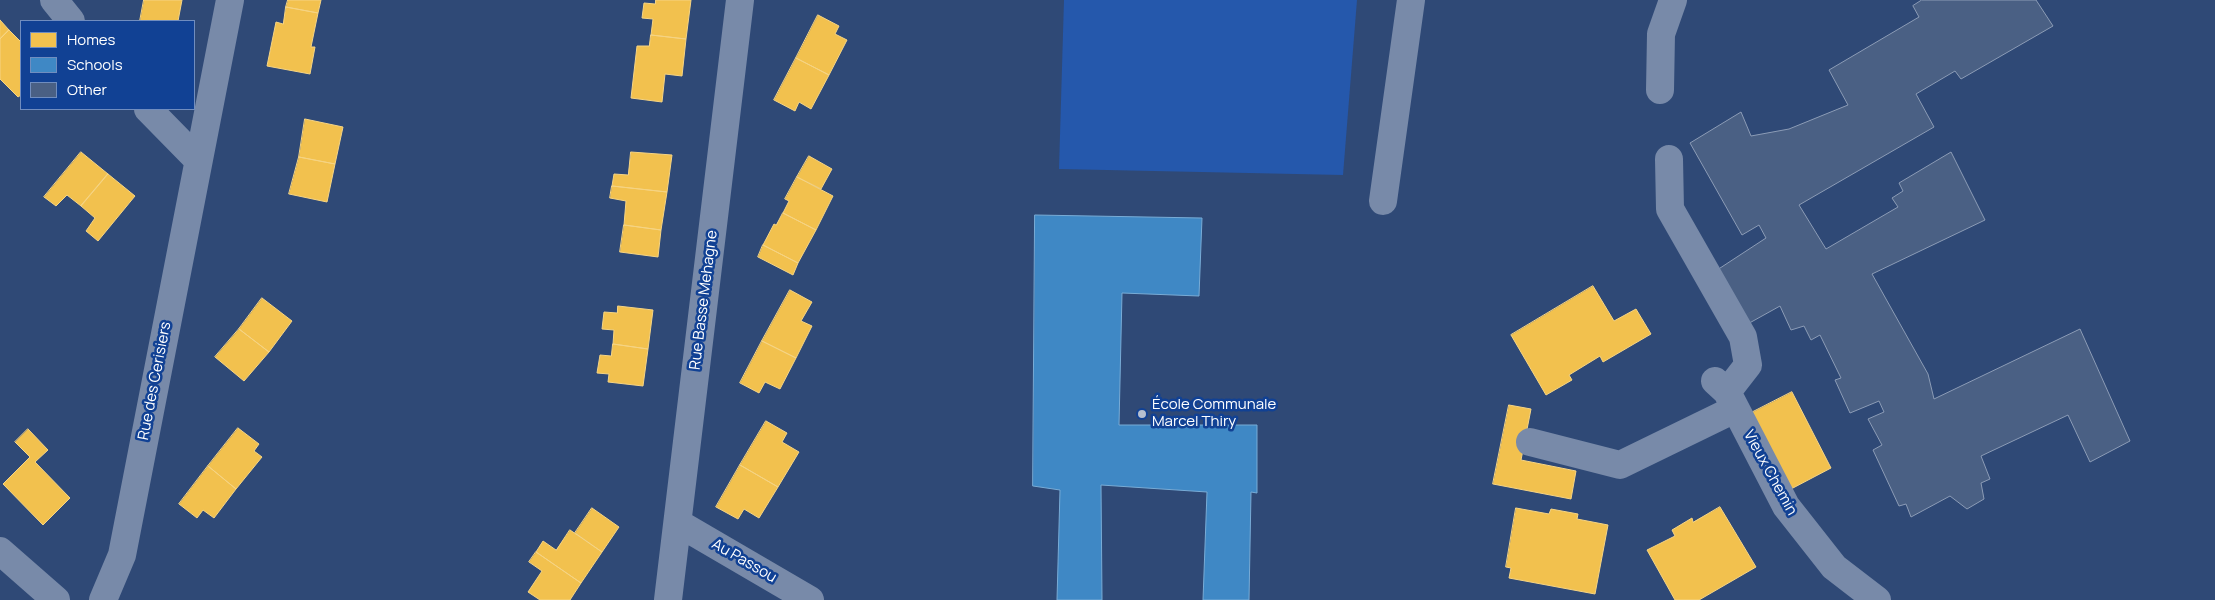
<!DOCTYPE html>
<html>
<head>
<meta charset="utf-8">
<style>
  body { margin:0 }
  #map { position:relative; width:2215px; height:600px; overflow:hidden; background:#2f4976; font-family:Manrope,sans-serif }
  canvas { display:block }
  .legend { position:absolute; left:20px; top:20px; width:175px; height:90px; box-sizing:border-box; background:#114194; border:1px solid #708dbf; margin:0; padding:6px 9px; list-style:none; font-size:15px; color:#fff }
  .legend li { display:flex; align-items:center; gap:10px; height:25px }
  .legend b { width:25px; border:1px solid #708dbf }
</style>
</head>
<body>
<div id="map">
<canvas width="2215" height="600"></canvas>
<ul class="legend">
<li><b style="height:14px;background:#f2c14e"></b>Homes</li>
<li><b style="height:14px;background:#3f88c5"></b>Schools</li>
<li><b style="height:14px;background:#4a6084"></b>Other</li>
</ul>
</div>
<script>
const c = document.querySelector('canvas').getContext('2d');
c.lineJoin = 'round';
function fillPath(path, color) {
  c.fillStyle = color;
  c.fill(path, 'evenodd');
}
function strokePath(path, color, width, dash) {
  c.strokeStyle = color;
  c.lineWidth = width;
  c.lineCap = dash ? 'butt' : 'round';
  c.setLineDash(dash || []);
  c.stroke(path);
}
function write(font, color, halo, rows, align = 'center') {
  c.font = font + ' Manrope,sans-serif';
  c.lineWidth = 5;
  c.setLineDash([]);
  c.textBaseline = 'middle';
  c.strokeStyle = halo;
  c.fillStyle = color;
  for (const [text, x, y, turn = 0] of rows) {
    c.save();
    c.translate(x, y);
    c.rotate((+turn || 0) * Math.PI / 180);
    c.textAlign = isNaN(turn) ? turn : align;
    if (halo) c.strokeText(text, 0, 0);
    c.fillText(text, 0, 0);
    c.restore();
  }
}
fillPath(new Path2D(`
  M 1064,0 L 1357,0 L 1343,175 L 1059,169 Z`), '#2558ac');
const homes = new Path2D(`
  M 144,0 L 182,0 L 178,21 L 140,21 Z
  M 288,0 L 321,0 L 318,13 L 286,7 Z
  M 656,0 L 691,0 L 686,39 L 651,35 L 653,19 L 642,18 L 644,3 L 655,4 Z
  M 286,7 L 318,13 L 311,47 L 315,47 L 310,74 L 267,66 L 276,22 L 283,24 Z
  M 818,15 L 839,26 L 835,34 L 847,40 L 829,75 L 796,58 Z
  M 0,20 L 9,30 L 0,39 Z
  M 9,30 L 21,42 L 21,95 L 18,97 L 0,79 L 0,39 Z
  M 651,35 L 686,39 L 682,76 L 665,74 L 662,102 L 631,98 L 637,46 L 649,46 Z
  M 796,58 L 829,75 L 811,109 L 799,102 L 795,111 L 774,100 Z
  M 305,119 L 343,127 L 335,164 L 299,157 Z
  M 81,152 L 108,174 L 81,206 L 67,195 L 56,206 L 44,197 Z
  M 631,152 L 672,155 L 667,192 L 612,186 L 614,174 L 628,175 Z
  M 809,156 L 832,169 L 821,189 L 797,177 Z
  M 299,157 L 335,164 L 327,202 L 289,194 Z
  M 108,174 L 135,196 L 98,241 L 86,231 L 95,218 L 81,206 Z
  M 797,177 L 833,196 L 816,230 L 783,213 L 789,201 L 785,199 Z
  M 612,186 L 667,192 L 661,230 L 624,225 L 626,201 L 610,198 Z
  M 783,213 L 816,230 L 798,263 L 763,245 L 774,224 L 776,225 Z
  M 624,225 L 661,230 L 658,257 L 620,252 Z
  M 763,245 L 798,263 L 793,275 L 758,257 Z
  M 1593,286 L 1614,321 L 1636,309 L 1651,334 L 1603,362 L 1600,356 L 1569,375 L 1572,380 L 1546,395 L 1511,335 Z
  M 790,290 L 812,302 L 801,321 L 812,326 L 796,358 L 762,341 Z
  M 262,298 L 292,321 L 269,352 L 239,329 Z
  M 618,306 L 653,310 L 648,349 L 613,344 L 614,330 L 602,329 L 604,312 L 617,313 Z
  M 239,329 L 269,352 L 244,381 L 215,357 Z
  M 762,341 L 796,358 L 780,389 L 765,382 L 759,393 L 740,383 Z
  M 613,344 L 648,349 L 643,386 L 608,382 L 609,374 L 597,373 L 600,355 L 611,356 Z
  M 1792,392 L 1831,468 L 1791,489 L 1751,413 Z
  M 1509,405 L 1531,409 L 1521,460 L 1576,471 L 1571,499 L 1493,484 Z
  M 766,421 L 787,433 L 782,442 L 799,452 L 778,487 L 740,465 Z
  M 238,428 L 259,444 L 254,451 L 262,457 L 236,489 L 208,466 Z
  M 28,429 L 48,450 L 35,462 L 70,498 L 43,525 L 3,484 L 30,457 L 15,442 Z
  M 740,465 L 778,487 L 759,518 L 744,509 L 738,519 L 716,507 Z
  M 208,466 L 236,489 L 214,518 L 203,510 L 197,518 L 179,504 Z
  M 1720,507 L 1756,567 L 1699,600 L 1675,600 L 1647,550 L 1675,536 L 1672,530 L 1692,518 L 1693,522 Z
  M 592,508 L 619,527 L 602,552 L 575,533 Z
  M 1516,508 L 1549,514 L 1551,509 L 1578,514 L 1577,519 L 1608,525 L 1595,594 L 1509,578 L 1511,568 L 1506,567 Z
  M 570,530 L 602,552 L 581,583 L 536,552 L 543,541 L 556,550 Z
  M 536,552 L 581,583 L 570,600 L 540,600 L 528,592 L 542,571 L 529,562 Z`);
fillPath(homes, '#f2c14e');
strokePath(homes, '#f6d483', 1);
const schools = new Path2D(`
  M 1035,215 L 1202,218 L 1199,296 L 1122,293 L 1119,425 L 1257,425 L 1257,493 L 1251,492 L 1249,600 L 1203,600 L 1207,492 L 1101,485 L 1102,600 L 1057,600 L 1060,490 L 1033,486 Z`);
fillPath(schools, '#3f88c5');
strokePath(schools, '#79acd6', 1);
const building = new Path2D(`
  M 1922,0 L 2036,0 L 2053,26 L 1961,79 L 1955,71 L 1916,94 L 1934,127 L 1799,205 L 1826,249 L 1898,207 L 1892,198 L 1903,191 L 1899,183 L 1951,152 L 1985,220 L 1872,274 L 1928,374 L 1934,399 L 2080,329 L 2130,441 L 2090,462 L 2068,415 L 1981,456 L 1990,479 L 1981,483 L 1984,499 L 1967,509 L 1950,496 L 1911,517 L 1906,504 L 1899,506 L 1873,450 L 1882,445 L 1868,419 L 1884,412 L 1879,401 L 1850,413 L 1835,380 L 1841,378 L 1820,335 L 1811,340 L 1804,326 L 1791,330 L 1780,306 L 1744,326 L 1714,272 L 1766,238 L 1759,225 L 1742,235 L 1690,143 L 1741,112 L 1751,136 L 1789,129 L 1848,105 L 1829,70 L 1919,17 L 1913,6 Z`);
fillPath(building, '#4a6084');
strokePath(building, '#8c9cb6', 1);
strokePath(new Path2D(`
  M 54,0 L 71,21
  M 1660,90 L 1661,34 L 1673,0
  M 148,109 L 198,160
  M 1669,159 L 1670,209 L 1743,337 L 1748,365 L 1727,392
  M 1383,201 L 1411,0
  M 1715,381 L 1727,392 L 1786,506 L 1834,567 L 1877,600
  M 1530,442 L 1620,465 L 1735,409
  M 678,523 L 810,600
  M 0,551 L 56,600
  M 103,600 L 122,555 L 230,0
  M 668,600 L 740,0`), '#788aa9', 28);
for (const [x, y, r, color] of [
  [1142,414,5,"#b6bfcf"]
]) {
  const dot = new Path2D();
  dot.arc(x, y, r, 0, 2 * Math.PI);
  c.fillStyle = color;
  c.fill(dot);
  strokePath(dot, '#114194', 2);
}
write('15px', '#fff', '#114194', [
  ["Rue Basse Mehagne",704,300,-83],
  ["Rue des Cerisiers",155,381,-79],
  ["Vieux Chemin",1770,473,61],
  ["Au Passou",744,561,30]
]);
write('15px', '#fff', '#114194', [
  ["École Communale",1152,405],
  ["Marcel Thiry",1152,422]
], 'left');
</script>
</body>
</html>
